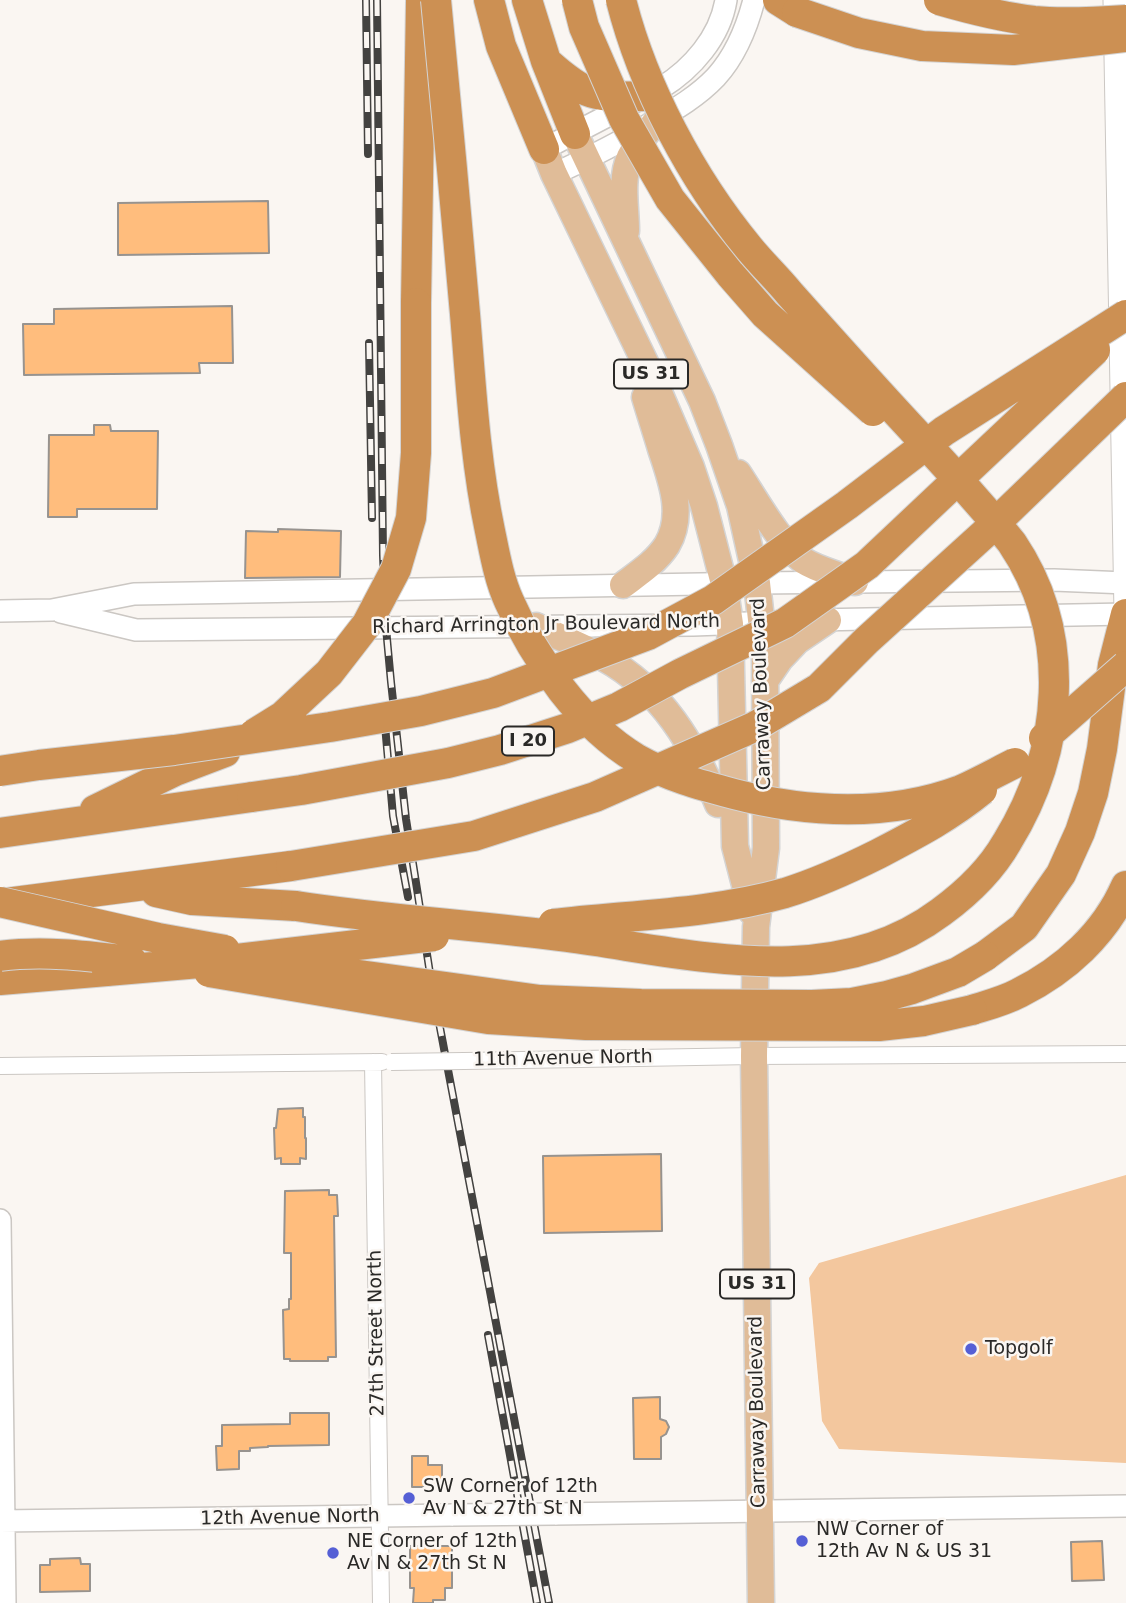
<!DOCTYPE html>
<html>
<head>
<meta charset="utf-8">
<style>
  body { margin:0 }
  canvas { display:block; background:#faf6f2 }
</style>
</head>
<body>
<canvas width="1126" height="1603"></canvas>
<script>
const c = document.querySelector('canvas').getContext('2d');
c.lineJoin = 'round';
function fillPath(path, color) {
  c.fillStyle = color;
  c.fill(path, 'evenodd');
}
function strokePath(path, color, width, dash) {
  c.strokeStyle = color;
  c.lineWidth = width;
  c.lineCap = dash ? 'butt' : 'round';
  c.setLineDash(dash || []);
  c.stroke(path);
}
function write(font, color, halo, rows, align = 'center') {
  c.font = font + ' "DejaVu Sans",sans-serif';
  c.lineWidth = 5;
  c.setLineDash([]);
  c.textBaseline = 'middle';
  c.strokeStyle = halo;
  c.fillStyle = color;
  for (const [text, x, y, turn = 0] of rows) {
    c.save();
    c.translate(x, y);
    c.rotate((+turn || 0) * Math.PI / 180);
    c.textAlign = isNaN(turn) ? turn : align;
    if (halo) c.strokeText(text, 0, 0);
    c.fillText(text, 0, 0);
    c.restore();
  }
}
fillPath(new Path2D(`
  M 1126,1175 L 1126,1463 L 839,1449 L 822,1421 L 809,1278 L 819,1263 Z`), '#f3c79e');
const building = new Path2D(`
  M 268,201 L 269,253 L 118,255 L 118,203 Z
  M 232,306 L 233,363 L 199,363 L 200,373 L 24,375 L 23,324 L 54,324 L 54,309 Z
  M 94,425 L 110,425 L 111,431 L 158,431 L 157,509 L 77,509 L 77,517 L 48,517 L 49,435 L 94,435 Z
  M 278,529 L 341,531 L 340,577 L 245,578 L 246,531 L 278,532 Z
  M 303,1108 L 303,1117 L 305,1117 L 305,1138 L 306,1138 L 306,1159 L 300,1158 L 300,1164 L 281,1164 L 281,1158 L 275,1159 L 274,1128 L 276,1128 L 278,1109 Z
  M 661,1154 L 662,1231 L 544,1233 L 543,1156 Z
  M 329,1190 L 329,1195 L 337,1195 L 338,1216 L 334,1216 L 336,1357 L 328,1357 L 328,1361 L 290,1361 L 290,1359 L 284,1359 L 283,1310 L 289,1309 L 289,1299 L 291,1299 L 291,1253 L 284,1253 L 285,1191 Z
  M 660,1397 L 660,1419 L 666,1421 L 669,1427 L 666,1434 L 661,1437 L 661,1459 L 634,1459 L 633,1398 Z
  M 290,1413 L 329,1413 L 329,1445 L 268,1446 L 268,1447 L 250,1448 L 250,1451 L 239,1451 L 239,1469 L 217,1470 L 216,1446 L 222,1446 L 222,1425 L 290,1424 Z
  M 412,1456 L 428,1456 L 428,1465 L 442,1465 L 442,1487 L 412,1487 Z
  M 1102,1541 L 1104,1580 L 1072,1581 L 1071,1542 Z
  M 410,1546 L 452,1546 L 452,1588 L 445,1588 L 445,1600 L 433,1600 L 433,1603 L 413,1603 L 414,1588 L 410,1588 Z
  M 80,1558 L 81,1564 L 90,1564 L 90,1591 L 40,1592 L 40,1565 L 50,1565 L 50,1559 Z`);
fillPath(building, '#ffbd7d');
strokePath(building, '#97938f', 2);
const minor = new Path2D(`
  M 464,1061 L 754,1056 L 1126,1054
  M 373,1062 L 381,1603
  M 0,1066 L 382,1062`);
const tertiary = new Path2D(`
  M 544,149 L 661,88 C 692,69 720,37 726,0
  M 554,174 C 587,159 619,143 650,124 C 674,110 697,97 716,77 C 735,56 747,27 754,0
  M 0,611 L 52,610 L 134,594 L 757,583 L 1054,580 L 1126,583
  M 61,612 L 136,630 L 693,625 L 776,622
  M 815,620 L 1126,614
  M 0,1220 L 5,1603
  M 555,1514 L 1126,1506
  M 0,1521 L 453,1515`);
const secondary = new Path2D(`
  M 1115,0 L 1126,614`);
const primary = new Path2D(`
  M 575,134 L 702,401 L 719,445 L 740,506 L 757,583 L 765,656 L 766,848 L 756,927 L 754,1056 L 761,1603
  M 544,149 L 554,174 L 655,383 L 691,467 L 704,506 L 724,584 L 730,624 L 735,846 L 752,912
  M 626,231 C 626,208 620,179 630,157 C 636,144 648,132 657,120
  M 738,473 C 754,497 781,546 804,561 C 820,571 839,574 855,582
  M 623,585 C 639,573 656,562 667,545 C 685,514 671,480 661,449 C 656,432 650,414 645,397
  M 536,626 C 559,637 582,646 604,658 C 662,690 694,745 718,804
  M 765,681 L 780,659 L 797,641 L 828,620`);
const motorway = new Path2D(`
  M 489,0 L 501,46 L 544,149
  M 527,0 L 546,61 L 575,134
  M 778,0 L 797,12
  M 549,64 C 585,96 596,98 644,96
  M 416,303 L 421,0
  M 95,810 L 175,771 L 225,752
  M 0,833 L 252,797
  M 156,892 L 192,900 L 296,906
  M 6,903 L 291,866
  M 985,956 L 1024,927 L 1061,874 L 1080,832 L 1093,793 L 1102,749 L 1113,665 L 1126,614
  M 0,980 L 107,971
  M 972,1010 C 988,1005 1004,1001 1019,993 C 1065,970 1105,934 1126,886`);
strokePath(minor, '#cbc7c3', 18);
strokePath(tertiary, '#cbc7c3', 24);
strokePath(secondary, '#cbc7c3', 25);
strokePath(primary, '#d4d4d4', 29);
strokePath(motorway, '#d4d4d4', 32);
strokePath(minor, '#fff', 16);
strokePath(tertiary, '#fff', 21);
strokePath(secondary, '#fff', 23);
strokePath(primary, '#e0bc98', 26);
strokePath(motorway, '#cc9053', 30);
const rail = new Path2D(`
  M 366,0 L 368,154
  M 377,0 L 383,555 L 386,628 L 391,682 L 406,819 L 417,889 L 431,980 L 549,1603
  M 369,343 L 372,518
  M 384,714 L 393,816 L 408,897
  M 488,1335 L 537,1603`);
strokePath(rail, '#434240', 8);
strokePath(rail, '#faf6f2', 5, [16]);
const minorBridge = new Path2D(`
  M 391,1062 L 464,1061`);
const tertiaryBridge = new Path2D(`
  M 453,1515 L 555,1514`);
const motorwayBridge = new Path2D(`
  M 436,0 C 446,105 456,209 465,314 C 471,386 475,460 490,531 C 495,555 499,579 509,601 C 523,633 541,662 562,690 C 583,717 607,741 637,759 C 667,776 700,785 734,794 C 807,813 889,817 961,790 C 979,782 997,772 1015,763
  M 577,0 L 584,27 L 624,119 L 670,199 L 730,274 L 765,314 L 873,411
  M 939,0 C 970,9 1002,17 1034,21 C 1064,24 1096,22 1126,20
  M 797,12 L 859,33 L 922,46 L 1013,50 L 1126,37
  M 254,734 L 283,716 L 329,673 L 367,624 L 396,569 L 411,518 L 416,453 L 416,303
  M 1044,738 L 1126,666
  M 0,771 L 39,765 L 174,750 L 330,727 L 421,711 L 493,693 L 648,635 L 713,600 L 847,505 L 944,431 L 1126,315
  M 252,797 L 301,790 L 448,763 L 500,750 L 568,728 L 619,707 L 680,674 L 785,623 L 867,565 L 1095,350
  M 291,866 L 474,836 L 595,797 L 754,727 L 819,688 L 866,641 L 984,534 L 1126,397
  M 0,902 L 158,938 L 225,950
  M 296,906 C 386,920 477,925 567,937 C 690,953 832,994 941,912 C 967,893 991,870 1007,842 C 1063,751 1074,635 1012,543 C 1005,534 997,525 990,516 C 965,487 940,459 914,431 C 872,386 831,340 790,294 C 777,278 762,264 749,248 C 692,179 643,87 621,0
  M 553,924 C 629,915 710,914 785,893 C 817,883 848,869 878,854 C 916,834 949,817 982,790
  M 0,956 C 43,950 89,956 132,961
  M 284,961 L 345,973 L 540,1000 L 641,1004 L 812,1005 L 852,1003 L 887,996 L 912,989 L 958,972 L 985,956
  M 107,971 L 211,962 L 434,936
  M 209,972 L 488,1019 L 586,1025 L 879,1026 L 924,1021 L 972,1010`);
strokePath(minorBridge, '#cbc7c3', 18, []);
strokePath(tertiaryBridge, '#cbc7c3', 24, []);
strokePath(motorwayBridge, '#d4d4d4', 32, []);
strokePath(minorBridge, '#fff', 16);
strokePath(tertiaryBridge, '#fff', 21);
strokePath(motorwayBridge, '#cc9053', 30);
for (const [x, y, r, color] of [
  [971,1349,7,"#555fd5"],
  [409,1498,7,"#555fd5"],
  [802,1541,7,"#555fd5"],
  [333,1553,7,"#555fd5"]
]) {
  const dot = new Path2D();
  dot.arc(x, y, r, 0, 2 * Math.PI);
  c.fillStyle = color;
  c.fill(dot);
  strokePath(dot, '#faf6f2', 2.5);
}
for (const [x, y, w] of [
  [651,374,74],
  [528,741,52],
  [757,1284,74]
]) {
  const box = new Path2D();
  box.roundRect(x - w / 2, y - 14.5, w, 29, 5);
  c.fillStyle = '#faf6f2';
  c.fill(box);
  strokePath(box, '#2a2927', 2);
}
write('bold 18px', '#2a2927', null, [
  ["US 31",651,374],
  ["I 20",528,741],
  ["US 31",757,1284]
]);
write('19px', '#2a2927', '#faf6f2', [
  ["Richard Arrington Jr Boulevard North",546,625,-1],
  ["Carraway Boulevard",762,694,-92],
  ["11th Avenue North",563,1059,-1],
  ["27th Street North",377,1333,-91],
  ["Carraway Boulevard",758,1412,-91],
  ["12th Avenue North",290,1518,-1]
]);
write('19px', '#2a2927', '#faf6f2', [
  ["Topgolf",985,1349],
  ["SW Corner of 12th",423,1487],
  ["Av N & 27th St N",423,1509],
  ["NW Corner of",816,1530],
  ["12th Av N & US 31",816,1552],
  ["NE Corner of 12th",347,1542],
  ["Av N & 27th St N",347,1564]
], 'left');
</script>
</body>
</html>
